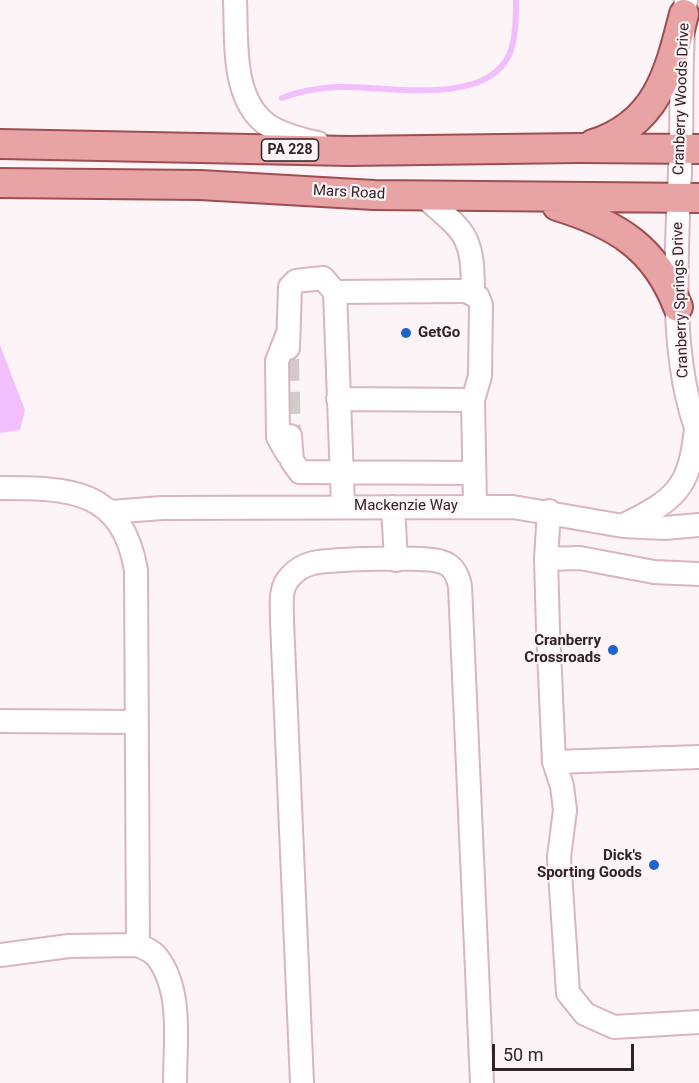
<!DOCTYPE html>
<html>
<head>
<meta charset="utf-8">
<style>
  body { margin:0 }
  #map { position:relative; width:699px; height:1083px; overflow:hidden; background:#fcf4f6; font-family:Roboto,sans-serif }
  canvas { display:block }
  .scale { position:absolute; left:492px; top:1044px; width:142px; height:27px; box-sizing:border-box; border:3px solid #312226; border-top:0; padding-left:8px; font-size:18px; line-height:21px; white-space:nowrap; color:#312226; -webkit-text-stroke:4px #fcf4f6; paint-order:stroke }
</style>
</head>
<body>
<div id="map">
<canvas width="699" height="1083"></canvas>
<div class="scale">50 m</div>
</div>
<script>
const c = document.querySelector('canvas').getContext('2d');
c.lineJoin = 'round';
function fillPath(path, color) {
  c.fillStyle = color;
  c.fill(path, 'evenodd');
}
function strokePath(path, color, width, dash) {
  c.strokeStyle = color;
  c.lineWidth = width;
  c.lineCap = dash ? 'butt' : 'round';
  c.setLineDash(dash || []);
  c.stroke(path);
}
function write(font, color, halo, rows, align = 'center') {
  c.font = font + ' Roboto,sans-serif';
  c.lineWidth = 4.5;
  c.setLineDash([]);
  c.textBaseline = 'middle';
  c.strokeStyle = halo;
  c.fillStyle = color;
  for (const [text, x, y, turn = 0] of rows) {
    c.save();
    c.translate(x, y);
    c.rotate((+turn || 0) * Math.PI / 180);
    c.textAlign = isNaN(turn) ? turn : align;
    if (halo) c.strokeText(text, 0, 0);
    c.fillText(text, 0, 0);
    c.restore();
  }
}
fillPath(new Path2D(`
  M 0,345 L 25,410 L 20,430 L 0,433 Z`), '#f2bffe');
strokePath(new Path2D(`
  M 282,98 C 300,91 318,88 337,87 C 384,85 484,108 509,55 C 516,40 516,16 516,0`), '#f2bffe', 6);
strokePath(new Path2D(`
  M 288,359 L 290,436`), '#d3cacc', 22, [22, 11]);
const minor = new Path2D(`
  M 235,0 C 237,41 230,106 274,129 C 288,136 303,140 318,143
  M 686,0 C 680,49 682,97 681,146 C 678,234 666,353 699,435
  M 422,195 C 466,233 473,234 473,294
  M 288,348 L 290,287 L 296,281 L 323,278 L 335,292
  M 338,399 L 473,400
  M 290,436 L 292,461 L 300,472 L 474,473
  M 287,453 L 278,437 L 277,361 L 288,333
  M 0,488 C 70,488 122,489 136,570 L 138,945 L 69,946 L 0,955
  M 343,506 L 335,292 L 459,291 L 466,291 L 478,297 L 481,305 L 480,376 L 473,400 L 475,506
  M 393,507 L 396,560
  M 549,511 L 546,559 L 548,629 L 554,762 L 562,786 L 565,810 L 559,857 L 568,993 L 585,1014 L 614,1027 L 699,1022
  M 111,512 L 162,508 L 513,507 L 623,526 L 665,528 L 699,525
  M 624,525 C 677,499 690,487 696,428
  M 546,559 L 580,558 L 654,572 L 699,574
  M 0,721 L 136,722
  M 554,762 L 699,757
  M 138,945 C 144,948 153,951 157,957 C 183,990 175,1044 175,1083
  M 302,1083 L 282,621 C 282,606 279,588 290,577 C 296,570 305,565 313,563 C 333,559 425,556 442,562 C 453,565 458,576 460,586 L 482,1083`);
const major = new Path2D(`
  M 0,144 L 349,151 L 579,148 L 699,149
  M 593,144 C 657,124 669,73 684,14
  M 0,183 L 200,185 L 374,195 L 699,198
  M 557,206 C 616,224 655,247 678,307`);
strokePath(minor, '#dab5bf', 26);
strokePath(major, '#9e4e52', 32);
strokePath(minor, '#fff', 22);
strokePath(major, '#e8a3a5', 28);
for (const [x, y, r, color] of [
  [406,333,6,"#1e64cf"],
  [613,650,6,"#1e64cf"],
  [654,865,6,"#1e64cf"]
]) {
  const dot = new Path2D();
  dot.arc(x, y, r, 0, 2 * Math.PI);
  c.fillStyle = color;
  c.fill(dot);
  strokePath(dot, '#fcf4f6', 2);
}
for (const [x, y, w] of [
  [290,150,57]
]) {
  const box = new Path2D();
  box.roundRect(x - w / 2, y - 11, w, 22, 4.5);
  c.fillStyle = '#fcf4f6';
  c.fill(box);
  strokePath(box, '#312226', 1.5);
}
write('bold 14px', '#312226', null, [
  ["PA 228",290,150]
]);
write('15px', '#312226', '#fcf4f6', [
  ["Cranberry Woods Drive",682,99,-88],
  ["Mars Road",349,193,3],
  ["Cranberry Springs Drive",681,300,-92],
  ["Mackenzie Way",406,506]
]);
write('bold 15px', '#312226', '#fcf4f6', [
  ["GetGo",418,333,"left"],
  ["Cranberry",601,641],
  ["Crossroads",601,658],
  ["Dick's",642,856],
  ["Sporting Goods",642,873]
], 'right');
</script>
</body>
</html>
